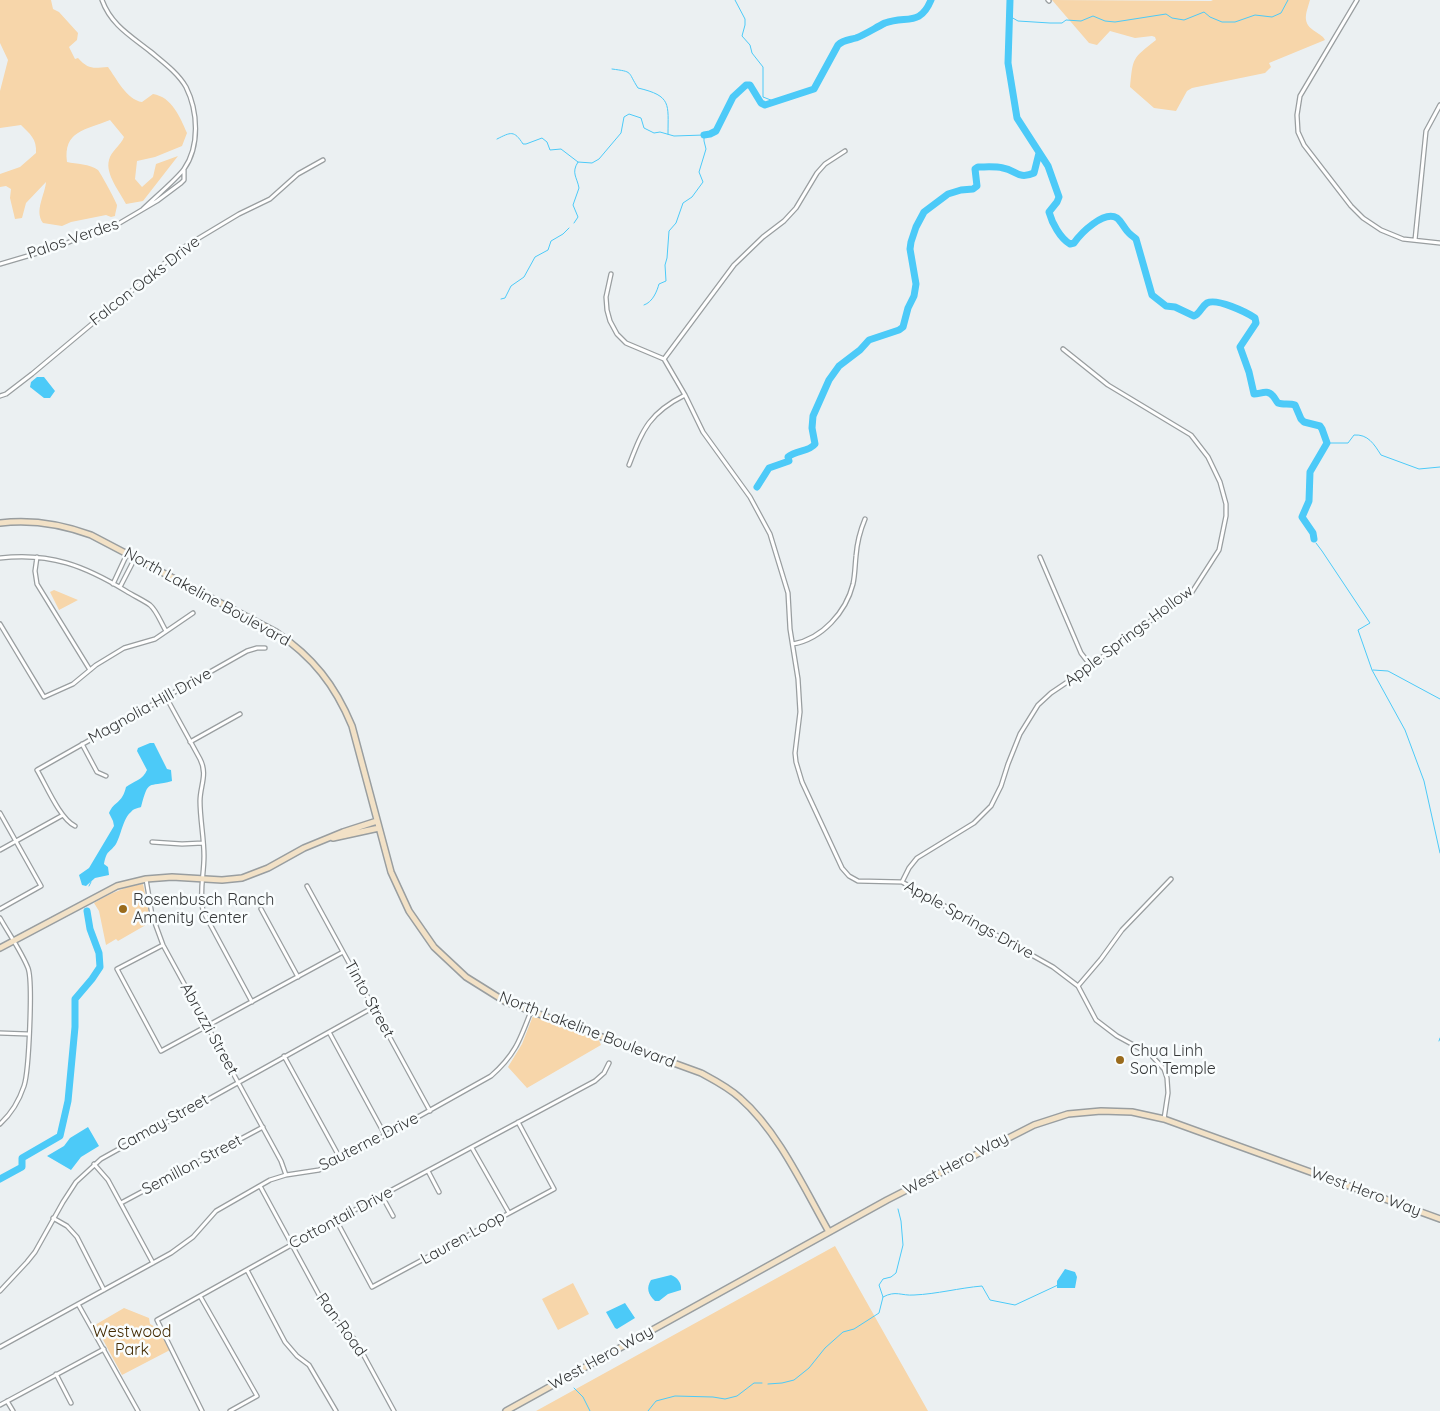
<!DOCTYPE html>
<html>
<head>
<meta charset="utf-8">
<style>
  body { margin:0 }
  canvas { display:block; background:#ebf0f2 }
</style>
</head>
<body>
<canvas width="1440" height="1411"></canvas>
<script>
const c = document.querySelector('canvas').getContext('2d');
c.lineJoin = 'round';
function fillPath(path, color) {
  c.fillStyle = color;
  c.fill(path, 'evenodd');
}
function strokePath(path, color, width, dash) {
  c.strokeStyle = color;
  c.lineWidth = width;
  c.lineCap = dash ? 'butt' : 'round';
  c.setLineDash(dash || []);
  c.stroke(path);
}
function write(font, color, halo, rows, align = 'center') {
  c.font = font + ' Quicksand,sans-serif';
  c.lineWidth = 5;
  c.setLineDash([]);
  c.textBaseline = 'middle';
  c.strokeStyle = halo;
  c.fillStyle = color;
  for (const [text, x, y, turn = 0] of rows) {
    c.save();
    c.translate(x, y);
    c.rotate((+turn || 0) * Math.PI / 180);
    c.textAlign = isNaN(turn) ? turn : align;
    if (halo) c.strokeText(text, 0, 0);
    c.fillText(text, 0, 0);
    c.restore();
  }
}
fillPath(new Path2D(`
  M 0,0 L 51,0 L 53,9 L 59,12 L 78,33 L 77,40 L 69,47 L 75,59 L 78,58 C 89,70 93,68 108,67 C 116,78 127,100 142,102 L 153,94 C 172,97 180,117 187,133 L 182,146 L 155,157 L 137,161 L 135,179 L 142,187 L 153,177 L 156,164 L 178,156 L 143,201 L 126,204 C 120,192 105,174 109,160 C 111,151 121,145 124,137 L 110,120 C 85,130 63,131 67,162 C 76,164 90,164 98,170 C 100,172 116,201 117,205 C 117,208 115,213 115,216 L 111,217 L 106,215 L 71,222 L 62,226 L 43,223 C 34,211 45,195 46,182 L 26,203 L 22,218 L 15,219 L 10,198 L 11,189 L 6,186 L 0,187 L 0,174 L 20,167 L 36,153 C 37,139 30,134 21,125 L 0,128 L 0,91 L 8,60 L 0,43 Z
  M 1052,0 L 1211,1 L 1213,0 L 1310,0 C 1306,14 1301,23 1316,32 C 1320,35 1323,36 1325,40 L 1269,63 L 1271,67 L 1265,73 L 1192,88 L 1187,91 L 1176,111 L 1154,108 L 1130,87 C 1133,57 1132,59 1156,40 L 1155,37 L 1152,36 L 1135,38 L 1110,31 L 1097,45 L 1089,43 Z
  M 54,590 L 78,600 L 59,610 L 50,592 Z
  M 143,884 L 151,922 L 118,941 L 116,939 L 106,945 L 99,911 L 94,903 C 109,894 126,886 143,884 Z
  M 533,1016 L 598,1038 L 601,1045 L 527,1088 L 508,1067 L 522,1044 Z
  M 835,1246 L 928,1411 L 536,1411 Z
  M 573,1283 L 589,1314 L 558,1330 L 542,1299 Z
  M 124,1308 L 149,1318 L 150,1324 L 157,1328 L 170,1350 L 122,1375 L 95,1325 Z`), '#f7d6aa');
fillPath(new Path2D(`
  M 37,377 L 44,377 L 55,391 L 50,398 L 44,398 L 30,387 L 31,382 Z
  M 150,743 L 154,743 L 167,769 L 171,770 L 172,781 C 147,788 149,778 141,807 C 138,808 133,809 131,812 C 123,818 121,836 116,844 C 109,854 107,849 104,864 L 108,867 L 109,875 L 95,878 L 86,886 L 82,885 L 79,875 L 89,868 L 114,826 L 113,821 L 109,813 C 114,801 122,804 126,787 C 134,781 143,780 147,770 L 137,751 L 138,748 Z
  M 88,1127 L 99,1146 L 81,1157 L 71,1170 L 47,1156 L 64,1146 L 70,1138 Z
  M 1065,1269 L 1075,1272 L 1077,1277 L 1075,1288 L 1057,1288 L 1057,1281 Z
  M 671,1275 C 677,1277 682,1283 681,1290 L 668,1294 L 659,1301 L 655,1301 C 648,1294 646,1288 651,1280 Z
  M 625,1303 L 635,1318 L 617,1329 L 615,1328 L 606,1312 Z`), '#4ccaf8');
strokePath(new Path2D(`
  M 735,0 L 745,19 L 745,25 L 742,36 L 750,45 L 752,53 L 763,67 L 763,97 L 776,102
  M 1011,17 L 1018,21 L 1050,23 L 1062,23 L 1066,20 L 1081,21 L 1093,16 L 1105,21 L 1115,22 L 1166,14 L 1172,18 L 1184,20 L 1204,12 L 1210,17 L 1222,22 L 1235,22 L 1255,15 L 1272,17 L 1281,13 L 1288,0
  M 612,69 C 634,72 627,71 638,88 C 672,96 668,104 668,134
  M 497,139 C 511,132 514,130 523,144 L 526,144 L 542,138 L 547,142 L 550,150 L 561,149 L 578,162
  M 574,223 L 578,217 L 573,205 L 579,188 C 577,177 571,173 578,162 L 592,163 L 599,159 L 621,133 L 624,117 L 629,114 L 641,118 L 644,128 L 654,133 L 660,132 L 674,136 L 704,135 L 704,141 L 706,149 L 699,172 L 703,182 L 692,197 L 683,203 L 676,223 L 669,231 L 667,258 L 665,265 L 666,281 L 659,284 C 657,291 653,302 644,305
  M 501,299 L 505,298 L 511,286 L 524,277 L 535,257 L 548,250 L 551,241 L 563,234 L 569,228
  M 1327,443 L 1348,443 L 1354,435 C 1368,434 1374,444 1381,455 L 1419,469 L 1440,467
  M 1316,543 L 1322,551 L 1370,623 L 1358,630 L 1372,670 L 1405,730 L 1424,781 L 1440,853
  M 1373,670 L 1388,671 L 1440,699
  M 89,886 L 91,882
  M 1439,1041 L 1440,1038
  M 883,1297 C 896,1290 901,1296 914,1295 C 937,1294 959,1288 982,1286 L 990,1300 L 1015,1305 L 1058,1285
  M 768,1384 L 782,1383 L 794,1380 L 809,1368 L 825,1348 L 843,1332 L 854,1329 L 879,1313 L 883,1297 L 879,1285 L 883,1279 L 891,1277 L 896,1273 L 903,1245 L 901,1221 L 898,1209
  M 574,1388 L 583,1397 L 590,1411
  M 648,1411 L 656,1401 L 675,1396 L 713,1397 L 725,1399 L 737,1396 L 754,1383 L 762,1383`), '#4ccaf8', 1);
strokePath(new Path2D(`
  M 1010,0 L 1008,63 L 1017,118 L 1048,166 L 1059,197 L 1057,202 L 1049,212 C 1052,223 1060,238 1070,244 L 1074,243 C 1081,233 1104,210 1117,218 C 1122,222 1125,230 1130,234 C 1132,236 1134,237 1136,239 L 1152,295 L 1166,306 L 1175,307 L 1194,316 C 1200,314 1201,307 1207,303 C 1217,298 1246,312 1255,318 L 1256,323 L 1240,347 L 1249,372 L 1254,394 C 1261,394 1267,389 1273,396 C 1275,398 1276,401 1278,403 C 1283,405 1290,403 1295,405 L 1301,419 L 1304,422 L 1320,426 L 1322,429 L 1327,443 L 1310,472 L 1309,501 L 1302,517 L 1313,533 L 1314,539
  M 704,135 L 710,134 L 716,131 L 733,97 L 746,85 L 750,85 L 761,103 L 765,105 L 814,89 L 838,45 C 843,40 849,40 856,38 C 866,34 875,28 885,23 C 906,15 920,27 931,0
  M 757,487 L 769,468 L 789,461 L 788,457 C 796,450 809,452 815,444 L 812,428 L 813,416 L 829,380 L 839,366 L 860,350 L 869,340 L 899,330 L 903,327 L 908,308 L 914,296 L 916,284 L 910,249 L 911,242 L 916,227 L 924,212 L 948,194 L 961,190 L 973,189 L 977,186 L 975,169 L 978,167 C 986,167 995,166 1003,168 C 1016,170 1018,180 1034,173 L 1039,153
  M 0,1179 L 22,1167 L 22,1158 L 60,1136 L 68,1101 L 75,1027 L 75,999 L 92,979 L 100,967 L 99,953 L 90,929 L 87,911`), '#4ccaf8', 7);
const street = new Path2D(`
  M 102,0 C 111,25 131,36 151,52 C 163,62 178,73 186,87 C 198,111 200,146 184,169 C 176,180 154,198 143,209
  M 1048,0 L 1049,1
  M 1357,0 L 1300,96 L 1297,115 L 1298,132 L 1304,145 L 1351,206 L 1363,218 L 1381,230 L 1403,239 L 1440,243
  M 1415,240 L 1426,131 L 1440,105
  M 0,264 L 58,247 L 87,234 L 118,224 L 157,201 L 181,183 L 184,180 L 184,170
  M 611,274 L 606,297 L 607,310 L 610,321 L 617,334 L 626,343 L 664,359 L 685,395 L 703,432 L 750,497 L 770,534 L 788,593 L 790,629 L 798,679 L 800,712 L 795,753 L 796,762 L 802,782 L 842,868 L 849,876 L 858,881 L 902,882 L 1053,967 L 1078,986 L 1096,1020 L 1117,1036 L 1150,1054 L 1164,1069 L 1167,1078 L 1168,1093 L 1164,1119
  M 664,359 L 734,265 L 763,237 L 784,221 L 796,208 L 817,173 L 825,164 L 845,151
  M 0,396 L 6,394 L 32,374 L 184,247 L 239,214 L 270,199 L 298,174 L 323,160
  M 629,465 C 643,429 649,413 685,395
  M 37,557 L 35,571 L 37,584 L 90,670
  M 1040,557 L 1081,653 L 1091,666
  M 0,558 C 50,552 85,566 126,591 C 134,596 143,600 150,605 C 157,611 161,623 166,631
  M 113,584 L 127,554
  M 120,587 L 135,558
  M 0,624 L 44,697 L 73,684 L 96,665 L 124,648 L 155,639 L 193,613
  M 793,644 C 822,639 846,612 853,584 C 855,575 855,565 856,556 C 857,543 860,531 865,519
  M 166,697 L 200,759 C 208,774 200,786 200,801 C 200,819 204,838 204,856 C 204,875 199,892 203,911 L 252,1002
  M 190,742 L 240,714
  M 82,744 L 97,772 L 106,776
  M 0,813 L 41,886 L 0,909
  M 75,826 C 60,819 46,785 37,770 L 247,651 L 257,648 L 265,648
  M 152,842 L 182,844 L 203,843
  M 0,850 L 63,815
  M 146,879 L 152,915 L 163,945 L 281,1161 L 286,1175
  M 902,882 L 909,868 L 917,858 L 974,823 L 991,806 L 1001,786 L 1008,764 L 1020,734 L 1038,705 L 1051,693 L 1091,666 L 1136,630 L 1172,607 L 1192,592 L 1219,550 L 1226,516 L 1226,504 L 1220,482 L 1208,457 L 1191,435 L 1108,385 L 1063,349
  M 307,886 L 430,1111
  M 261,909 L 298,977
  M 0,918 C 9,934 21,951 28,968 C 33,981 29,1071 24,1086 C 19,1101 11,1114 0,1124
  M 163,945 L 117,969 L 161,1051 L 343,952
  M 1078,986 L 1101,959 L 1122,930 L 1171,879
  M 329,1032 L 385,1135
  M 0,1033 L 28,1034
  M 284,1056 L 341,1160
  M 472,1148 L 509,1213
  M 94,1164 L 108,1180 L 153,1263
  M 428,1171 L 439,1192
  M 260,1186 L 330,1315 L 348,1331 L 357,1343 L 394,1411
  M 382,1196 L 393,1216
  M 121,1203 L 263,1127
  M 53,1218 L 67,1226 L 77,1237 L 104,1290
  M 336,1220 L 372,1287 L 554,1189 L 518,1122
  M 247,1270 L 285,1342 L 297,1356 L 309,1365 L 336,1411
  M 0,1291 L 27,1262 L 35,1252 L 63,1202 L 76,1182 L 101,1159 L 374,1007
  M 200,1296 L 257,1396 L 230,1411
  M 78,1304 L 138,1411
  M 0,1347 L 171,1253 L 193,1237 L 216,1211 L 270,1180 L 286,1175 L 319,1170 L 341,1160 L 491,1076 C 515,1055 520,1040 531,1011
  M 56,1374 L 71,1403
  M 7,1401 L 13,1411
  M 0,1405 L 104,1349
  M 202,1411 L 157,1320 L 336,1220 L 595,1081 L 604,1073 L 609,1063`);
const secondary = new Path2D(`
  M 0,523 C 32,519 61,524 91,535 L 276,632 C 313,657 335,685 352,726 L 391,872 L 409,911 L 434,947 L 466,977 L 506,1002 L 701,1073 C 714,1080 728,1087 740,1098 C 778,1131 804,1188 829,1232
  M 333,838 L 379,828
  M 0,948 L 117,886 L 146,879 L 172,877 L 222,880 L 242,878 L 268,868 L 304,848 L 343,832 L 377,821
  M 506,1411 L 887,1200 L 1034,1125 L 1068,1114 L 1101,1111 L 1132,1112 L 1164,1119 L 1440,1219`);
strokePath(street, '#999ea0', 5.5);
strokePath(secondary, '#999ea0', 8);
strokePath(street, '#fff', 3);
strokePath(secondary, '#f2e1c6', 5);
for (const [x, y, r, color] of [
  [123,909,5,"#9a6b1c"],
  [1120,1060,5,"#9a6b1c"]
]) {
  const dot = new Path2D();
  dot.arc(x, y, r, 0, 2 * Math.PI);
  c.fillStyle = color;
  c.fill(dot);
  strokePath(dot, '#f9fdfe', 2);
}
write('16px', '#363839', '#f9fdfe', [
  ["Palos Verdes",73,239,-19],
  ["Falcon Oaks Drive",145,281,-38],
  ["North Lakeline Boulevard",207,597,29],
  ["Apple Springs Hollow",1129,636,-37],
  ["Magnolia Hill Drive",150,706,-29],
  ["Apple Springs Drive",969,920,29],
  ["Tinto Street",369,999,61],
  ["Abruzzi Street",209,1029,61],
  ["North Lakeline Boulevard",587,1030,21],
  ["Camay Street",163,1123,-29],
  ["Sauterne Drive",369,1142,-27],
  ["West Hero Way",956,1164,-28],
  ["Semillon Street",192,1165,-28],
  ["West Hero Way",1366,1192,20],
  ["Cottontail Drive",341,1218,-28],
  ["Lauren Loop",463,1238,-29],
  ["Ran Road",341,1325,54],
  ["West Hero Way",601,1358,-29]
]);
write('16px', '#363839', '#f9fdfe', [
  ["Rosenbusch Ranch",133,900],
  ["Amenity Center",133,918],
  ["Chua Linh",1130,1051],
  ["Son Temple",1130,1069]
], 'left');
write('16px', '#422a02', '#f9fdfe', [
  ["Westwood",132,1332],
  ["Park",132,1350]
]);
</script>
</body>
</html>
